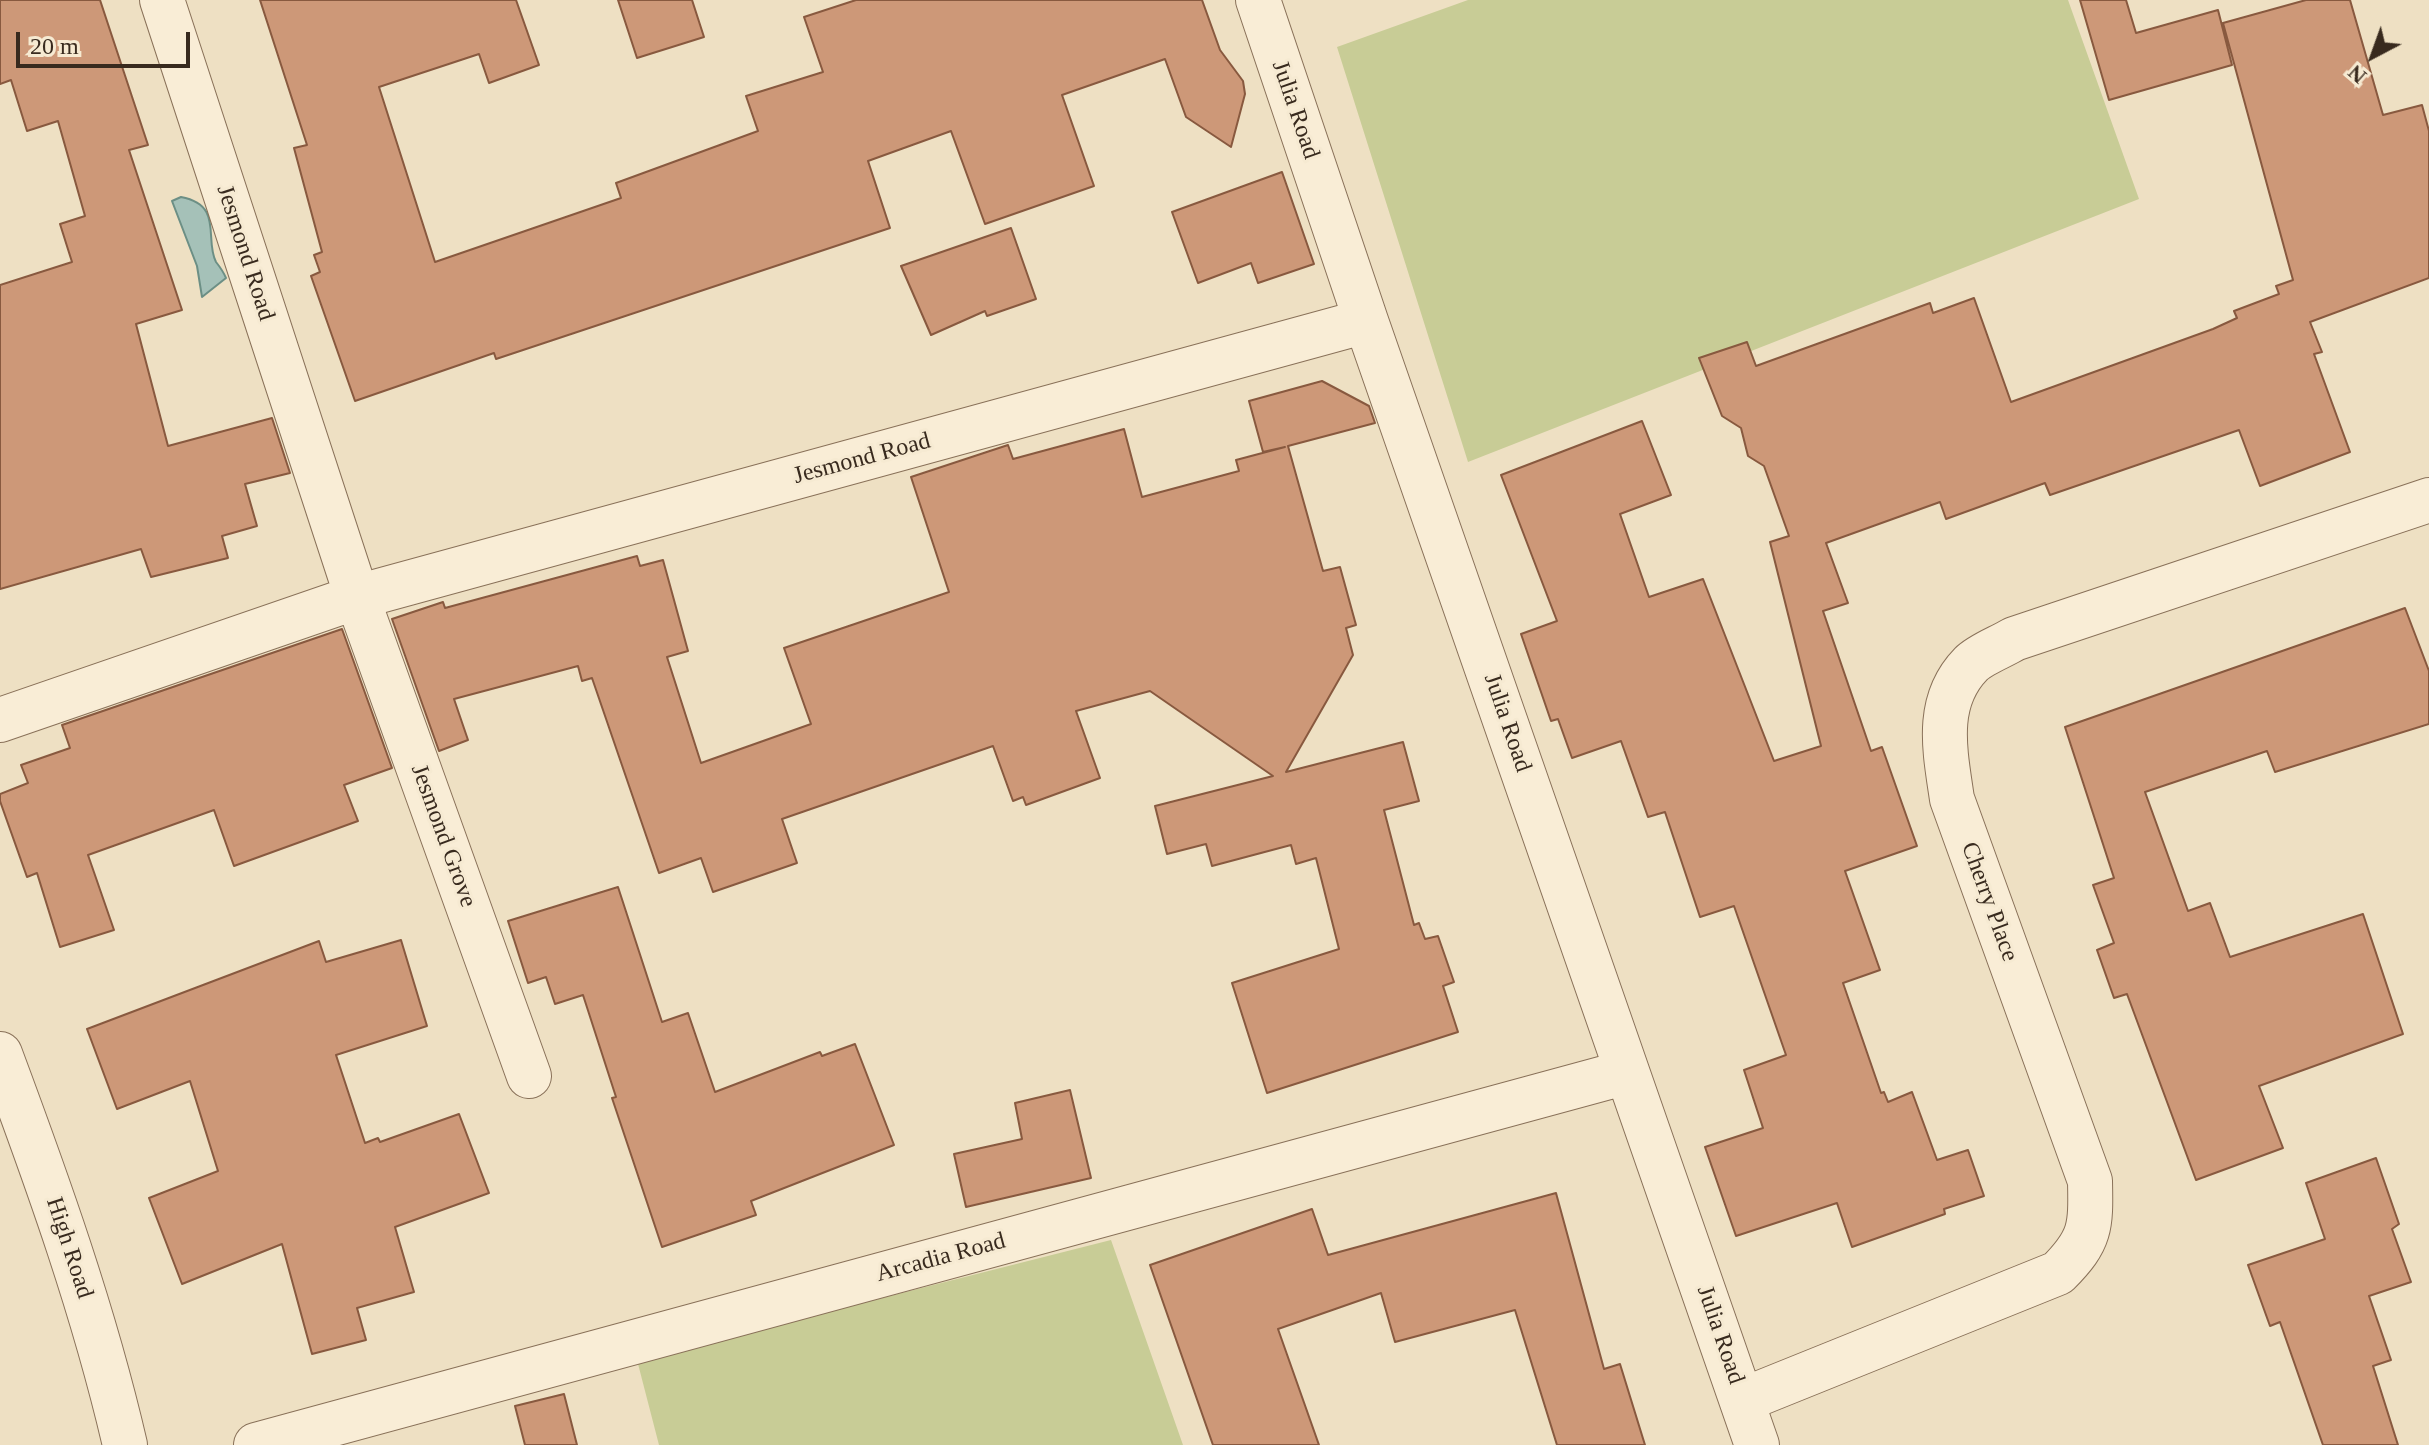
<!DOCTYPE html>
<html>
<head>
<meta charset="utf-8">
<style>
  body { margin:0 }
  #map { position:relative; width:2429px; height:1445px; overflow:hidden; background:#eee0c3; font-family:"Times New Roman",serif }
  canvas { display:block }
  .north { position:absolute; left:2333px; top:16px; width:80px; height:80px; -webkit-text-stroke:6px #f6ead2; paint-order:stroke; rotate:221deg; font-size:22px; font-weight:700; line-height:32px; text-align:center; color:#382a1e }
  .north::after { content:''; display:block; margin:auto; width:28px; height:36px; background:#382a1e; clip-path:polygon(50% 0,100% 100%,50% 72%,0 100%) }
  .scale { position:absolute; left:16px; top:32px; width:174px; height:36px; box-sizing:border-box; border:4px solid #382a1e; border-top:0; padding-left:10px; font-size:24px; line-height:28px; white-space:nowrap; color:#382a1e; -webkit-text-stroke:6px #f6ead2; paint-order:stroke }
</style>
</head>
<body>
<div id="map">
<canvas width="2429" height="1445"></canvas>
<div class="north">N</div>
<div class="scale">20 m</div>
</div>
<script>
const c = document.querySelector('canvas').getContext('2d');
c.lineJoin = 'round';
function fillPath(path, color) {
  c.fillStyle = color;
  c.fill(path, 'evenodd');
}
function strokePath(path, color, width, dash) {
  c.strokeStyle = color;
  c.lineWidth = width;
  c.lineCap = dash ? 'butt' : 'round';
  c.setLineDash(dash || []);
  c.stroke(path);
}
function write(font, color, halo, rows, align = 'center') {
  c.font = font + ' "Times New Roman",serif';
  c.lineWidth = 6;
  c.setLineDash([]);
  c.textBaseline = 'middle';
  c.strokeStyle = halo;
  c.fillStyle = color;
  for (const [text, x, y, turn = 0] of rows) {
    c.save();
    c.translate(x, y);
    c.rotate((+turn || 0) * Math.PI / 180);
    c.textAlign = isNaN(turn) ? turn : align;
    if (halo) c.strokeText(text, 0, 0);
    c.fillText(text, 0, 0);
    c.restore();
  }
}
fillPath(new Path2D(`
  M 1468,0 L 2068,0 L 2139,199 L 1468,462 L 1337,47 Z
  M 1111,1240 L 1183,1445 L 659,1445 L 637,1360 Z`), '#c8cc96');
const water = new Path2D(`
  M 181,197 C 224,205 204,239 216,262 C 220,267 223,271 226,278 L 202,297 L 197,266 L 172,201 Z`);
fillPath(water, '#a5c1b8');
strokePath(water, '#6c8f85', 2);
const building = new Path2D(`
  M 0,0 L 100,0 L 148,145 L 129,150 L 182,310 L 136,324 L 168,446 L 272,418 L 290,473 L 245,484 L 257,526 L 222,536 L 228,558 L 151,577 L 141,549 L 0,589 L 0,285 L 72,262 L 60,224 L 85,216 L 58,121 L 27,131 L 11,80 L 0,84 Z
  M 260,0 L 516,0 L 539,65 L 489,83 L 479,54 L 379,87 L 435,262 L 621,198 L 616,183 L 758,131 L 746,96 L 823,72 L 804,17 L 856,0 L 1202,0 L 1220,50 L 1243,81 L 1245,94 L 1231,147 L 1186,117 L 1165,59 L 1062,95 L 1094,186 L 985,224 L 951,131 L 868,161 L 890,228 L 496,359 L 494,353 L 355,401 L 311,276 L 320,272 L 314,255 L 322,252 L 294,148 L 307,145 Z
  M 618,0 L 692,0 L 704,37 L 637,58 Z
  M 2080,0 L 2126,0 L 2136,33 L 2218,10 L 2232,65 L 2109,100 Z
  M 2306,0 L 2350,0 L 2383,115 L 2422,105 L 2429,131 L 2429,278 L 2310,322 L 2322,352 L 2314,354 L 2350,452 L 2260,486 L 2239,430 L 2050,495 L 2045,483 L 1946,519 L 1940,502 L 1826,543 L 1848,603 L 1823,611 L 1871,751 L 1882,747 L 1917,846 L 1845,871 L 1880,970 L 1843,983 L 1881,1093 L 1884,1092 L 1888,1102 L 1912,1092 L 1937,1160 L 1968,1150 L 1984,1196 L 1944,1209 L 1945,1214 L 1852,1247 L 1837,1203 L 1736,1236 L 1705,1147 L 1763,1128 L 1744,1070 L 1786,1055 L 1734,906 L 1700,917 L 1665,812 L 1648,817 L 1621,741 L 1572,758 L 1558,719 L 1551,721 L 1521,634 L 1557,621 L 1501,475 L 1642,421 L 1671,495 L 1620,514 L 1649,597 L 1703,579 L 1774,761 L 1821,746 L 1770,542 L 1789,536 L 1764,466 L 1748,456 L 1741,428 L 1722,416 L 1699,358 L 1747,342 L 1756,366 L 1930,303 L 1933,313 L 1974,298 L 2011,402 L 2213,329 L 2237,318 L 2234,311 L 2279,294 L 2276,286 L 2293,280 L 2223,23 Z
  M 1282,172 L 1314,264 L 1258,283 L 1251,263 L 1198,283 L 1172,212 Z
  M 1011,228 L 1036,299 L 987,316 L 985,311 L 931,335 L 901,266 Z
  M 1322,381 L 1369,406 L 1375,423 L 1288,446 L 1323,571 L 1340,567 L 1356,625 L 1346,628 L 1353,655 L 1286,772 L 1403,742 L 1419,801 L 1384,810 L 1414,925 L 1419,923 L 1425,939 L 1438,936 L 1454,982 L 1443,986 L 1458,1032 L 1267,1093 L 1232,983 L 1339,949 L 1316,858 L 1296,864 L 1291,845 L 1212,866 L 1206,844 L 1167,854 L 1155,806 L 1273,776 L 1150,691 L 1076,711 L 1100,778 L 1026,805 L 1023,797 L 1013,801 L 993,746 L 782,819 L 797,863 L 713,892 L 701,858 L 659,873 L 592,678 L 582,681 L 578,666 L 454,699 L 468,740 L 439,751 L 392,619 L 443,602 L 445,608 L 637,556 L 640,566 L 663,560 L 688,651 L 667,657 L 701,763 L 811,724 L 784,648 L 949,592 L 911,477 L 1008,445 L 1013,459 L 1124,429 L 1142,497 L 1239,471 L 1236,460 L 1285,447 L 1263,452 L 1249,401 Z
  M 2405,608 L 2429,671 L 2429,724 L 2275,772 L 2267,751 L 2145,792 L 2188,911 L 2210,903 L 2230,957 L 2363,914 L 2403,1034 L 2259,1086 L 2283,1148 L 2196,1180 L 2127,994 L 2114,998 L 2097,950 L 2114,943 L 2093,885 L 2114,878 L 2065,727 Z
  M 342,629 L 392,768 L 344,785 L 358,821 L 234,866 L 214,810 L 88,855 L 114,930 L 60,947 L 37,873 L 27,877 L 0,801 L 0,794 L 28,783 L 21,765 L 70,748 L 62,725 Z
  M 618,887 L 662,1022 L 688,1013 L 715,1092 L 820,1052 L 822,1056 L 855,1044 L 894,1145 L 751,1201 L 756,1215 L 662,1247 L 612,1098 L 616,1097 L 583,995 L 555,1004 L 546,977 L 528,983 L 508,921 Z
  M 401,940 L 427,1026 L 336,1055 L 365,1143 L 378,1138 L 380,1142 L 459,1114 L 489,1193 L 395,1227 L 414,1292 L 357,1308 L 366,1340 L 312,1354 L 282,1244 L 182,1284 L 149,1198 L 218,1171 L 190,1081 L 117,1109 L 87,1029 L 319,941 L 326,962 Z
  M 1070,1090 L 1091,1178 L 966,1207 L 954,1154 L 1022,1139 L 1015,1103 Z
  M 2376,1158 L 2399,1224 L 2392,1229 L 2411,1282 L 2369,1296 L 2391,1360 L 2373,1366 L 2398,1445 L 2323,1445 L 2280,1322 L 2270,1326 L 2248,1265 L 2325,1239 L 2306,1183 Z
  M 1556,1193 L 1604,1369 L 1620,1364 L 1645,1445 L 1557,1445 L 1515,1310 L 1395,1342 L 1381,1293 L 1278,1329 L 1319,1445 L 1213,1445 L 1150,1265 L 1312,1209 L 1328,1255 Z
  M 564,1394 L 577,1445 L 525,1445 L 515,1406 Z`);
fillPath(building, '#cd9878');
strokePath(building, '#88593f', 2);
const minor = new Path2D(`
  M 162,0 L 357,597 L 529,1076
  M 1258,0 L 1366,321 L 1757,1445
  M 0,720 L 357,597 L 1366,321
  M 0,1054 C 48,1183 94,1311 125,1445
  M 1743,1400 L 2058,1273 C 2091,1240 2091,1227 2090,1181 L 1952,799 C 1945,751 1934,702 1971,664 C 1981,654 2001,647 2014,639 L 2429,500
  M 256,1445 L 1627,1072`);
strokePath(minor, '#897159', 46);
strokePath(minor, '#f9edd6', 44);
write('24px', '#382a1e', '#f6ead2', [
  ["Julia Road",1295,110,71],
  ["Jesmond Road",245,253,72],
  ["Jesmond Road",862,459,-15],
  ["Julia Road",1507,723,71],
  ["Jesmond Grove",443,836,70],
  ["Cherry Place",1989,902,70],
  ["High Road",69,1248,72],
  ["Arcadia Road",941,1258,-15],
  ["Julia Road",1720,1335,71]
]);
</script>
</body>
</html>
